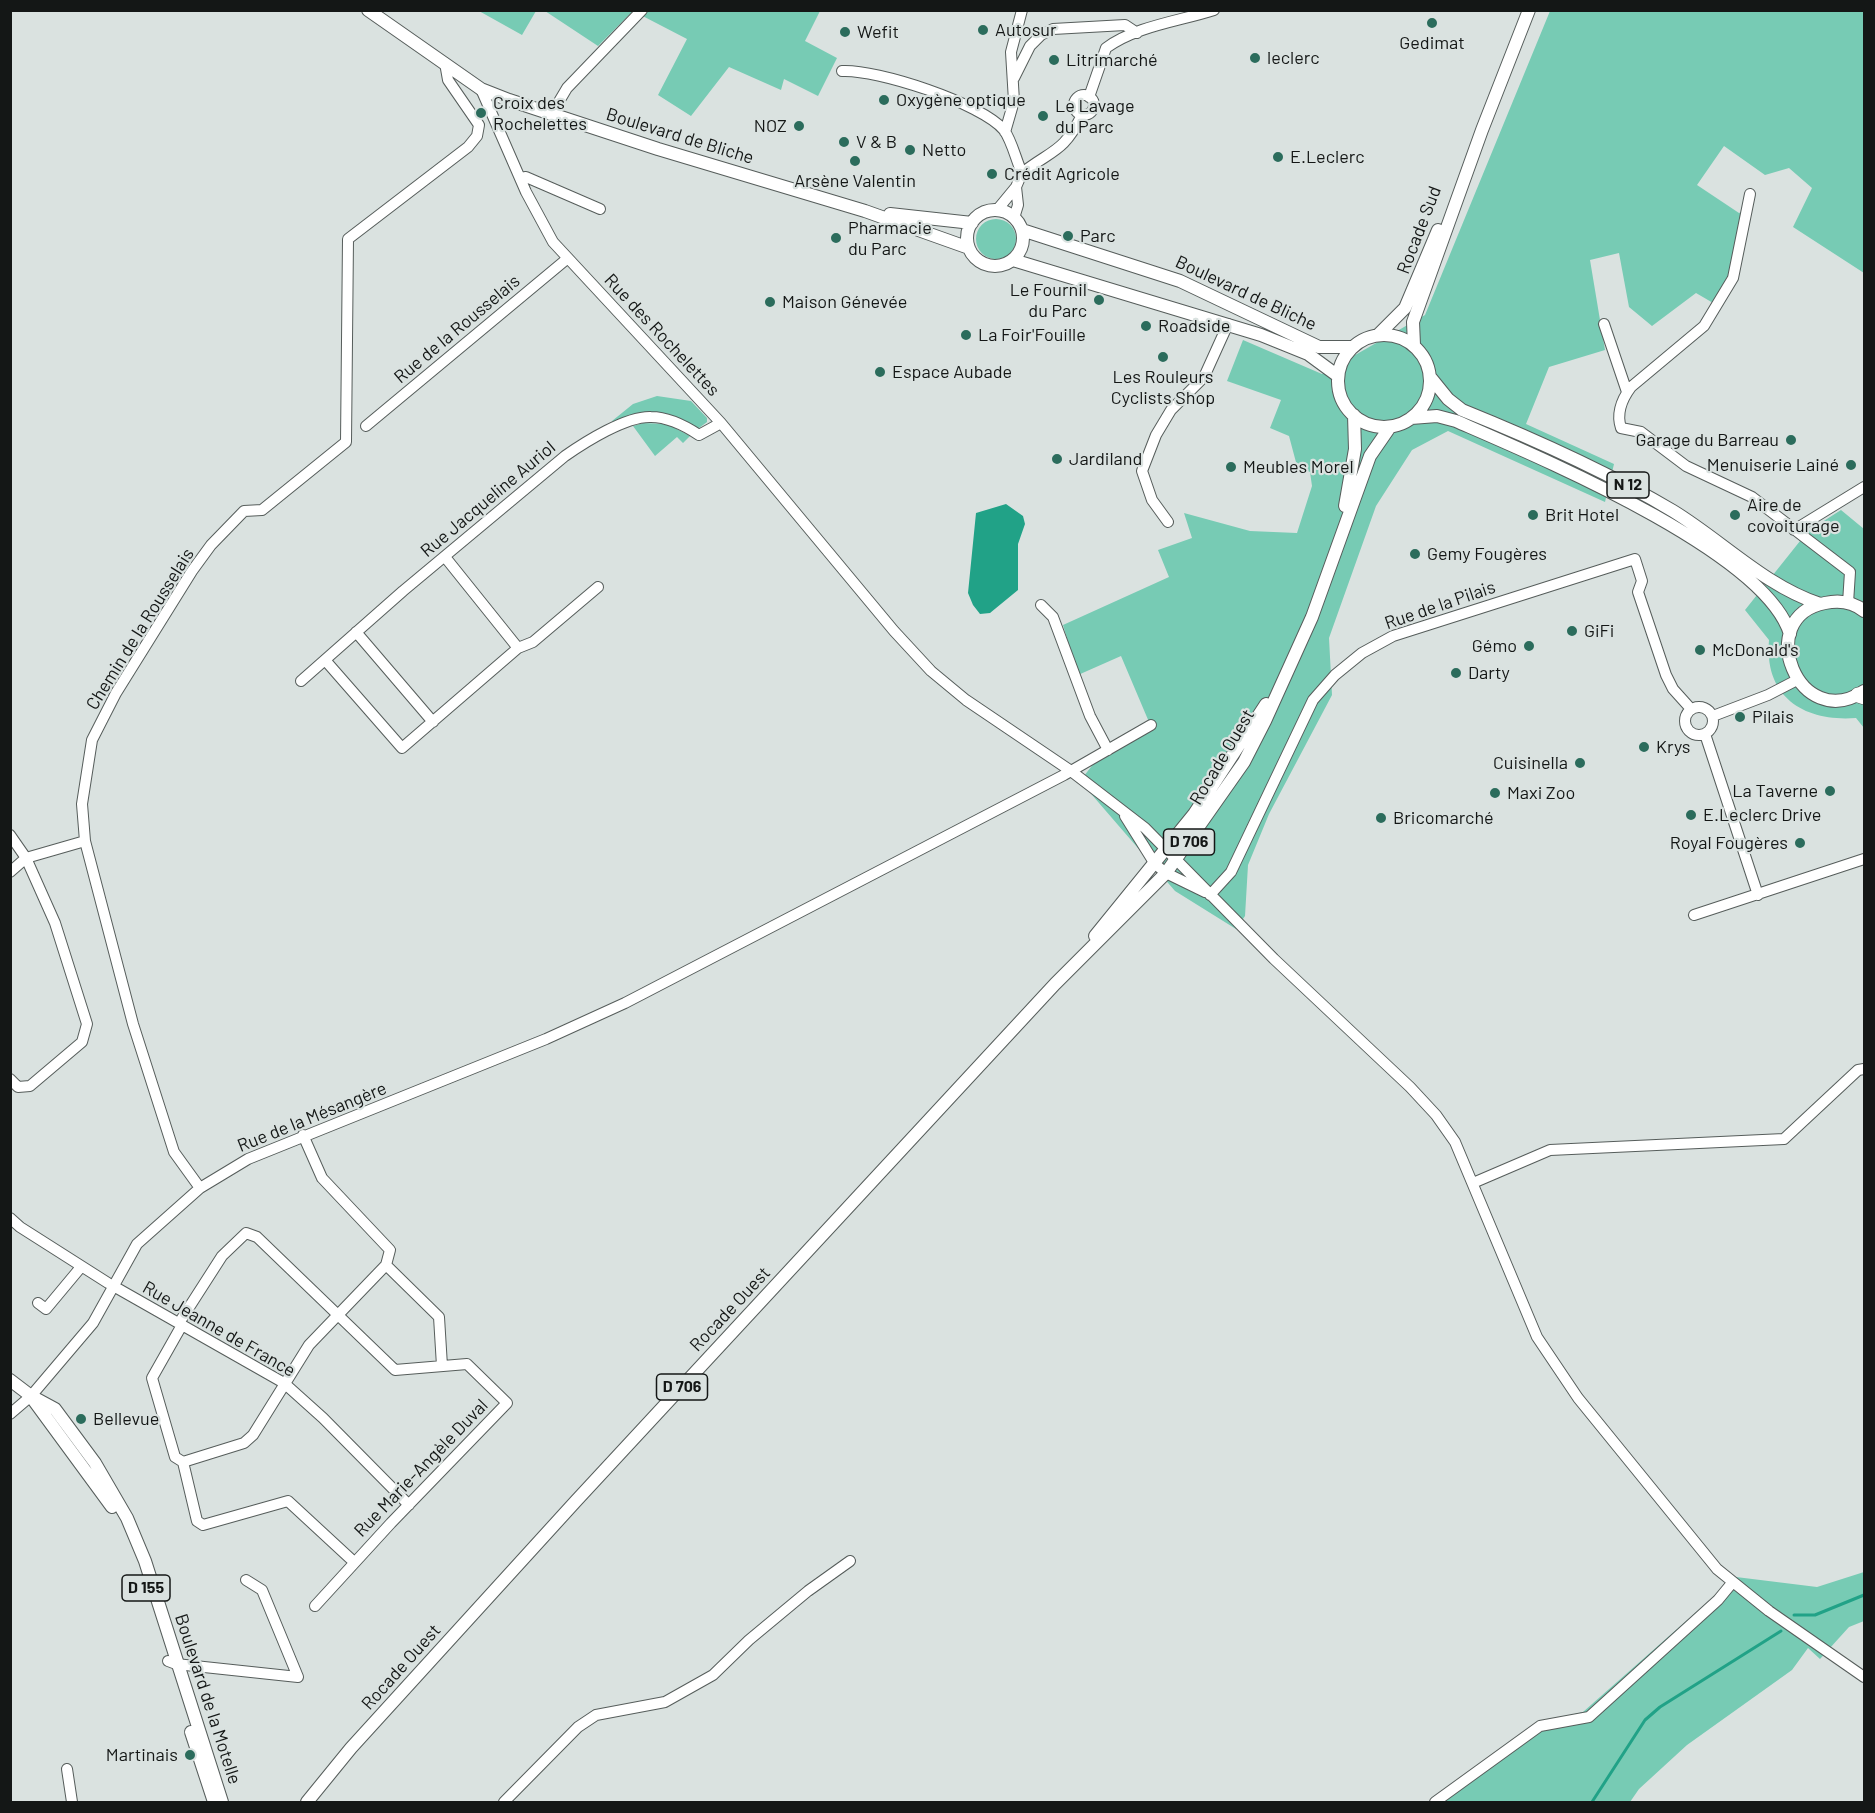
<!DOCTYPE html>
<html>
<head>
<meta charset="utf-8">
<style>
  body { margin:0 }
  #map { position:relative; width:1875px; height:1813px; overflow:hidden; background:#dae2e0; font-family:Barlow,sans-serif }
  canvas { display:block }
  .frame { position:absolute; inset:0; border:12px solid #141716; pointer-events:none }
</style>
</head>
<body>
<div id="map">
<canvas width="1875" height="1813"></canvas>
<div class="frame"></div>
</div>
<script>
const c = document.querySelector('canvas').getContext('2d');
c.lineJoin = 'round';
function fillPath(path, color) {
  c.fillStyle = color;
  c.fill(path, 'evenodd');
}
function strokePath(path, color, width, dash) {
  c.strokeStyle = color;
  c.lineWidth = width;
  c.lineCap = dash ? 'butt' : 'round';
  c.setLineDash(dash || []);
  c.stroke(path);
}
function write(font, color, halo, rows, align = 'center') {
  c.font = font + ' Barlow,sans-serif';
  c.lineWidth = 4.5;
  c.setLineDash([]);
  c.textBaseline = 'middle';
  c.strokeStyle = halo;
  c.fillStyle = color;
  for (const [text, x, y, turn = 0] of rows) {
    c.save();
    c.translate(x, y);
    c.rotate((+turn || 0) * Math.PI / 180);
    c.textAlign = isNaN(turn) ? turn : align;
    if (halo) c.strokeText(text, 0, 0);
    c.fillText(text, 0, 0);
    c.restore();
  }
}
fillPath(new Path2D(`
  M 479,11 L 536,10 L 536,11 L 522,35 Z
  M 545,11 L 820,11 L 805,41 L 837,58 L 818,96 L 784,79 L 781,90 L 729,67 L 691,116 L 658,95 L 687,39 L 633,11 L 598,46 Z
  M 1550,11 L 1864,11 L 1864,273 L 1793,227 L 1812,188 L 1789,168 L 1765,175 L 1724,146 L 1697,185 L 1739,213 L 1753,206 L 1738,280 L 1720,307 L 1696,293 L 1652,326 L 1629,307 L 1619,253 L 1590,260 L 1605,350 L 1549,367 L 1526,424 L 1614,464 L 1605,502 L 1448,431 L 1412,450 L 1376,506 L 1329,638 L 1332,695 L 1269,814 L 1248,865 L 1245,916 L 1236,929 L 1175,891 L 1080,781 L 1109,744 L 1149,722 L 1121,656 L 1078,675 L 1063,625 L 1169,577 L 1158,550 L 1192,538 L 1184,513 L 1250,531 L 1297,533 L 1312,486 L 1310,472 L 1297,466 L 1289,436 L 1270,428 L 1281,400 L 1227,381 L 1243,340 L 1322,374 L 1425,315 Z
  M976 239a20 20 0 1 1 40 0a20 20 0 1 1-40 0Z
  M 657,396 L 691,401 L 707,418 L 707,422 L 699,428 L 694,428 L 672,416 L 615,424 L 612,421 L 633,404 Z
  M 643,423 L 667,424 L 690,436 L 683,443 L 677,437 L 655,456 L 633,426 Z
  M 1841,510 L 1864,529 L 1864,728 L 1856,718 C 1804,722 1764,697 1769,640 L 1745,610 L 1808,531 Z
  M 1864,1572 L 1864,1621 L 1849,1627 L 1820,1659 L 1808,1648 L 1792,1670 L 1687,1745 L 1639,1789 L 1630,1802 L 1429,1802 L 1541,1722 L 1583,1712 L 1736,1577 L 1817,1587 Z`), '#77cbb4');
fillPath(new Path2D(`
  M 1006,504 L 1023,516 L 1025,524 L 1018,544 L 1018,590 L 990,613 L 980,614 L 973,605 L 968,593 L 976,513 Z`), '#21a287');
strokePath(new Path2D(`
  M 1794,1615 L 1815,1615 L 1864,1595
  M 1592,1802 L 1645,1720 L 1660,1707 L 1781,1631`), '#21a287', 3);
const minor = new Path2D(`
  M 842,71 C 877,69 981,103 1004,130 C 1012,141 1016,160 1022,173 L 1016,187 L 997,210
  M 1014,78 L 1030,46 L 1041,35 L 1053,29 L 1125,25 L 1137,33
  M 481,89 L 526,192 L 553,242 L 721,423 L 894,631 L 931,671 L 966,700 L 1071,771 L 1145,828 L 1274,959 L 1410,1087 L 1436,1115 L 1455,1142 L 1537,1337 L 1578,1398 L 1717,1569 L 1769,1611 L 1864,1677
  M1074 105a10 10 0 1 1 20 0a10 10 0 1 1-20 0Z
  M 1089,97 L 1106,48 C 1136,26 1180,21 1214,10
  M 551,115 L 567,88 L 642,10
  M 1005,132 L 1014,101 L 1011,52 L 1022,10
  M 1022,173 C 1053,149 1063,153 1082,115
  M 520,178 L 526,177 L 600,209
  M 1750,194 L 1733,278 L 1704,326 L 1631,387 C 1622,399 1616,413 1621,428 L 1641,432 L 1686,466 L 1752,497 L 1850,572 L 1848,603
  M 1014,218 L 1018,205 L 1016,187
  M 1604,324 L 1627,392
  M 366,426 L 568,258
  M 1168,522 L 1152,500 L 1142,471 L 1156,435 L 1171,410 L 1204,377 L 1228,324
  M 1794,530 L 1864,487
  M 445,557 L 518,648 L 533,642 L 598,587
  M 1041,605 L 1053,617 L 1090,716 L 1108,750
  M 356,632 L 433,722
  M 325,660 L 402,748 L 518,648
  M 301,681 L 403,591 L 565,456 C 585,442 626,416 651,417 C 668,417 684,425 699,435 L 721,423
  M1685 721a14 14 0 1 1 28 0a14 14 0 1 1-28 0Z
  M 1713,716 L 1768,695 L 1797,680
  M 1705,734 L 1758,895
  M 1125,816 L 1155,864 L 1166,873 L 1205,892
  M 10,835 L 26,858 L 55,923 L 87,1024 L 82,1042 L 30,1086 L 18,1087 L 10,1079
  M 10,872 L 26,858 L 85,841
  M 1210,895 L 1231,872 L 1313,700 L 1335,675 L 1362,653 L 1393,636 L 1635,559 L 1642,581 L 1638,592 L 1666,675 L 1673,689 L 1691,709
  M 1694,915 L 1864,859
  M 1473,1183 L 1550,1150 L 1784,1139 L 1858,1070 L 1864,1069
  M 200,1188 L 174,1152 L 133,1024 L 85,841 L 82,804 L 92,740 L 116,693 L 192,571 L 211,545 L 244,511 L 262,510 L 346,442 L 348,239 L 468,147 L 477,136 L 479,125 L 448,80 L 445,63
  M 10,1218 L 20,1227 L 108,1283 L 284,1383 L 323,1418 L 409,1505
  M 386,1265 L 439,1317 L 442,1366
  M 38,1303 L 46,1309 L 81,1267
  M 179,1323 L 222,1256 L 246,1233 L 257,1237 L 395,1370 L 467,1364 L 507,1403 L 391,1523 L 315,1606
  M 182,1325 L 152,1378 L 175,1457 L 183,1462 L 197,1521 L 203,1525 L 288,1501 L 354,1562
  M 10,1414 L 31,1396 L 93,1323 L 137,1244 L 200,1188 L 248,1159 L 546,1039 L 625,1003 L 1064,775 L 1151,725
  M 183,1462 L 244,1443 L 253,1435 L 309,1345 L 386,1265 L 390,1250 L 322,1178 L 303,1135
  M 168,1661 L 176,1664 L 298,1677 L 262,1590 L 246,1580
  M 67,1769 L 72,1802
  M 504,1802 L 578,1727 L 596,1715 L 665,1702 L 713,1675 L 749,1640 L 808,1591 L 850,1561
  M 1435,1802 L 1540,1726 L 1589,1717 L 1718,1600 L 1732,1583`);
const major = new Path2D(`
  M 368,10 L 481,89 L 509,100 L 658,149 L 865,211 L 969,248
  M967 238a28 28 0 1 1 56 0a28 28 0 1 1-56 0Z
  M 890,214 L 972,223
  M 1022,230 L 1180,281 L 1319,347 L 1353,347
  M 1013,260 L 1261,335 L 1308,354 L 1338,376
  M 1378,335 L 1405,308 L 1438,230
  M1338 381a46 46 0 1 1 92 0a46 46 0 1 1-92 0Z
  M 1414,345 L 1413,322 L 1482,130 L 1529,10
  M 1431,378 L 1448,399 L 1462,410 C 1534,439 1606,471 1673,511 C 1722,541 1765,586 1820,604
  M 1411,418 L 1437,416 L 1456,421 C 1534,455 1765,551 1790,634
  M 1345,506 L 1355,449 L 1354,415
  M 1864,691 C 1799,735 1752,617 1825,603 C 1839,600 1853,602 1864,611
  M 1095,936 L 1194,814 L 1266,704
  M 10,1380 L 31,1396 L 55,1409 L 95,1463 L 127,1518 L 145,1561 L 222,1802
  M 32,1398 L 112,1507
  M 191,1732 L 214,1802
  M 307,1802 L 351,1748 L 575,1502 L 1055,984 L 1166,873 L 1244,762 L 1265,721 L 1312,617 L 1370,456 L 1390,427`);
const highway = new Path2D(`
  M 1858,695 L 1864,697`);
strokePath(minor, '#565d5b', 12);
strokePath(major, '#565d5b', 14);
strokePath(highway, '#565d5b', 16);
strokePath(minor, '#fff', 10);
strokePath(major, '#fff', 12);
strokePath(highway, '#fff', 15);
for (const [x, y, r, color] of [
  [1432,23,6,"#2b6c5c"],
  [983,30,6,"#2b6c5c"],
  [845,32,6,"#2b6c5c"],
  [1255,58,6,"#2b6c5c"],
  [1054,60,6,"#2b6c5c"],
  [884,100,6,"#2b6c5c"],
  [481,113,6,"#2b6c5c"],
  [1043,116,6,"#2b6c5c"],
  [799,126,6,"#2b6c5c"],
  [844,142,6,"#2b6c5c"],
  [910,150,6,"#2b6c5c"],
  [1278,157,6,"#2b6c5c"],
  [855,161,6,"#2b6c5c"],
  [992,174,6,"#2b6c5c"],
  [1068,236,6,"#2b6c5c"],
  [836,238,6,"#2b6c5c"],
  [1099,300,6,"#2b6c5c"],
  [770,302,6,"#2b6c5c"],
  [1146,326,6,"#2b6c5c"],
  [966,335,6,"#2b6c5c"],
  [1163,357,6,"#2b6c5c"],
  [880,372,6,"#2b6c5c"],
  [1791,440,6,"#2b6c5c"],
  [1057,459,6,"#2b6c5c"],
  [1851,465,6,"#2b6c5c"],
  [1231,467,6,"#2b6c5c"],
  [1533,515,6,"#2b6c5c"],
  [1735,515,6,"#2b6c5c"],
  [1415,554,6,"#2b6c5c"],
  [1572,631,6,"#2b6c5c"],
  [1529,646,6,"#2b6c5c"],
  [1700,650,6,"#2b6c5c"],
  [1456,673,6,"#2b6c5c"],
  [1740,717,6,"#2b6c5c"],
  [1644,747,6,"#2b6c5c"],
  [1580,763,6,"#2b6c5c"],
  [1830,791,6,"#2b6c5c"],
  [1495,793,6,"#2b6c5c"],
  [1691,815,6,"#2b6c5c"],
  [1381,818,6,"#2b6c5c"],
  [1800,843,6,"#2b6c5c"],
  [81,1419,6,"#2b6c5c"],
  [190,1755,6,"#2b6c5c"]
]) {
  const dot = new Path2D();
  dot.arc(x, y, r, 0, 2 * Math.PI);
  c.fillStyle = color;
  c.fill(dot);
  strokePath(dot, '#dae2e0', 2);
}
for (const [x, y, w] of [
  [1628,485,42],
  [1189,842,51],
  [682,1387,51],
  [146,1588,48]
]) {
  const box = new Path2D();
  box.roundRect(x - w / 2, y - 13, w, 26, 4.5);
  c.fillStyle = '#dae2e0';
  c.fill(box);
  strokePath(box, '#141716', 1.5);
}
write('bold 16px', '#141716', null, [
  ["N 12",1628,485],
  ["D 706",1189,842],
  ["D 706",682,1387],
  ["D 155",146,1588]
]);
write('18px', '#141716', '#dae2e0', [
  ["Autosur",995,30],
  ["Wefit",857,32],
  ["Gedimat",1432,43,"center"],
  ["leclerc",1267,58],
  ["Litrimarché",1066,60],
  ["Oxygène optique",896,100],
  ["Croix des",493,103],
  ["Rochelettes",493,124],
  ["Le Lavage",1055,106],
  ["du Parc",1055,127],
  ["NOZ",787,126,"right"],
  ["V & B",856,142],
  ["Netto",922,150],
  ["E.Leclerc",1290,157],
  ["Crédit Agricole",1004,174],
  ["Arsène Valentin",855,181,"center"],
  ["Pharmacie",848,228],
  ["du Parc",848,249],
  ["Parc",1080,236],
  ["Le Fournil",1087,290,"right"],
  ["du Parc",1087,311,"right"],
  ["Maison Génevée",782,302],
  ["Roadside",1158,326],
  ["La Foir'Fouille",978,335],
  ["Espace Aubade",892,372],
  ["Les Rouleurs",1163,377,"center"],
  ["Cyclists Shop",1163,398,"center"],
  ["Garage du Barreau",1779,440,"right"],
  ["Jardiland",1069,459],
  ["Menuiserie Lainé",1839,465,"right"],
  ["Meubles Morel",1243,467],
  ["Aire de",1747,505],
  ["covoiturage",1747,526],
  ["Brit Hotel",1545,515],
  ["Gemy Fougères",1427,554],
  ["GiFi",1584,631],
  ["Gémo",1517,646,"right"],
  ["McDonald's",1712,650],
  ["Darty",1468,673],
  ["Pilais",1752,717],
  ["Krys",1656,747],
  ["Cuisinella",1568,763,"right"],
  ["La Taverne",1818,791,"right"],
  ["Maxi Zoo",1507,793],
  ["E.Leclerc Drive",1703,815],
  ["Bricomarché",1393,818],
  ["Royal Fougères",1788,843,"right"],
  ["Bellevue",93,1419],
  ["Martinais",178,1755,"right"]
], 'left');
write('18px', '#141716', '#dae2e0', [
  ["Boulevard de Bliche",680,136,17],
  ["Rocade Sud",1419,230,-69],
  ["Boulevard de Bliche",1246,293,25],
  ["Rue de la Rousselais",457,329,-40],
  ["Rue des Rochelettes",662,335,47],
  ["Rue Jacqueline Auriol",488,499,-40],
  ["Rue de la Pilais",1440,605,-19],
  ["Chemin de la Rousselais",140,629,-58],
  ["Rocade Ouest",1222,757,-59],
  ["Rue de la Mésangère",312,1117,-22],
  ["Rocade Ouest",730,1309,-47],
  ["Rue Jeanne de France",219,1329,30],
  ["Rue Marie-Angèle Duval",421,1468,-46],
  ["Rocade Ouest",401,1667,-48],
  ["Boulevard de la Motelle",208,1699,72]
]);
</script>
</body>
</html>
